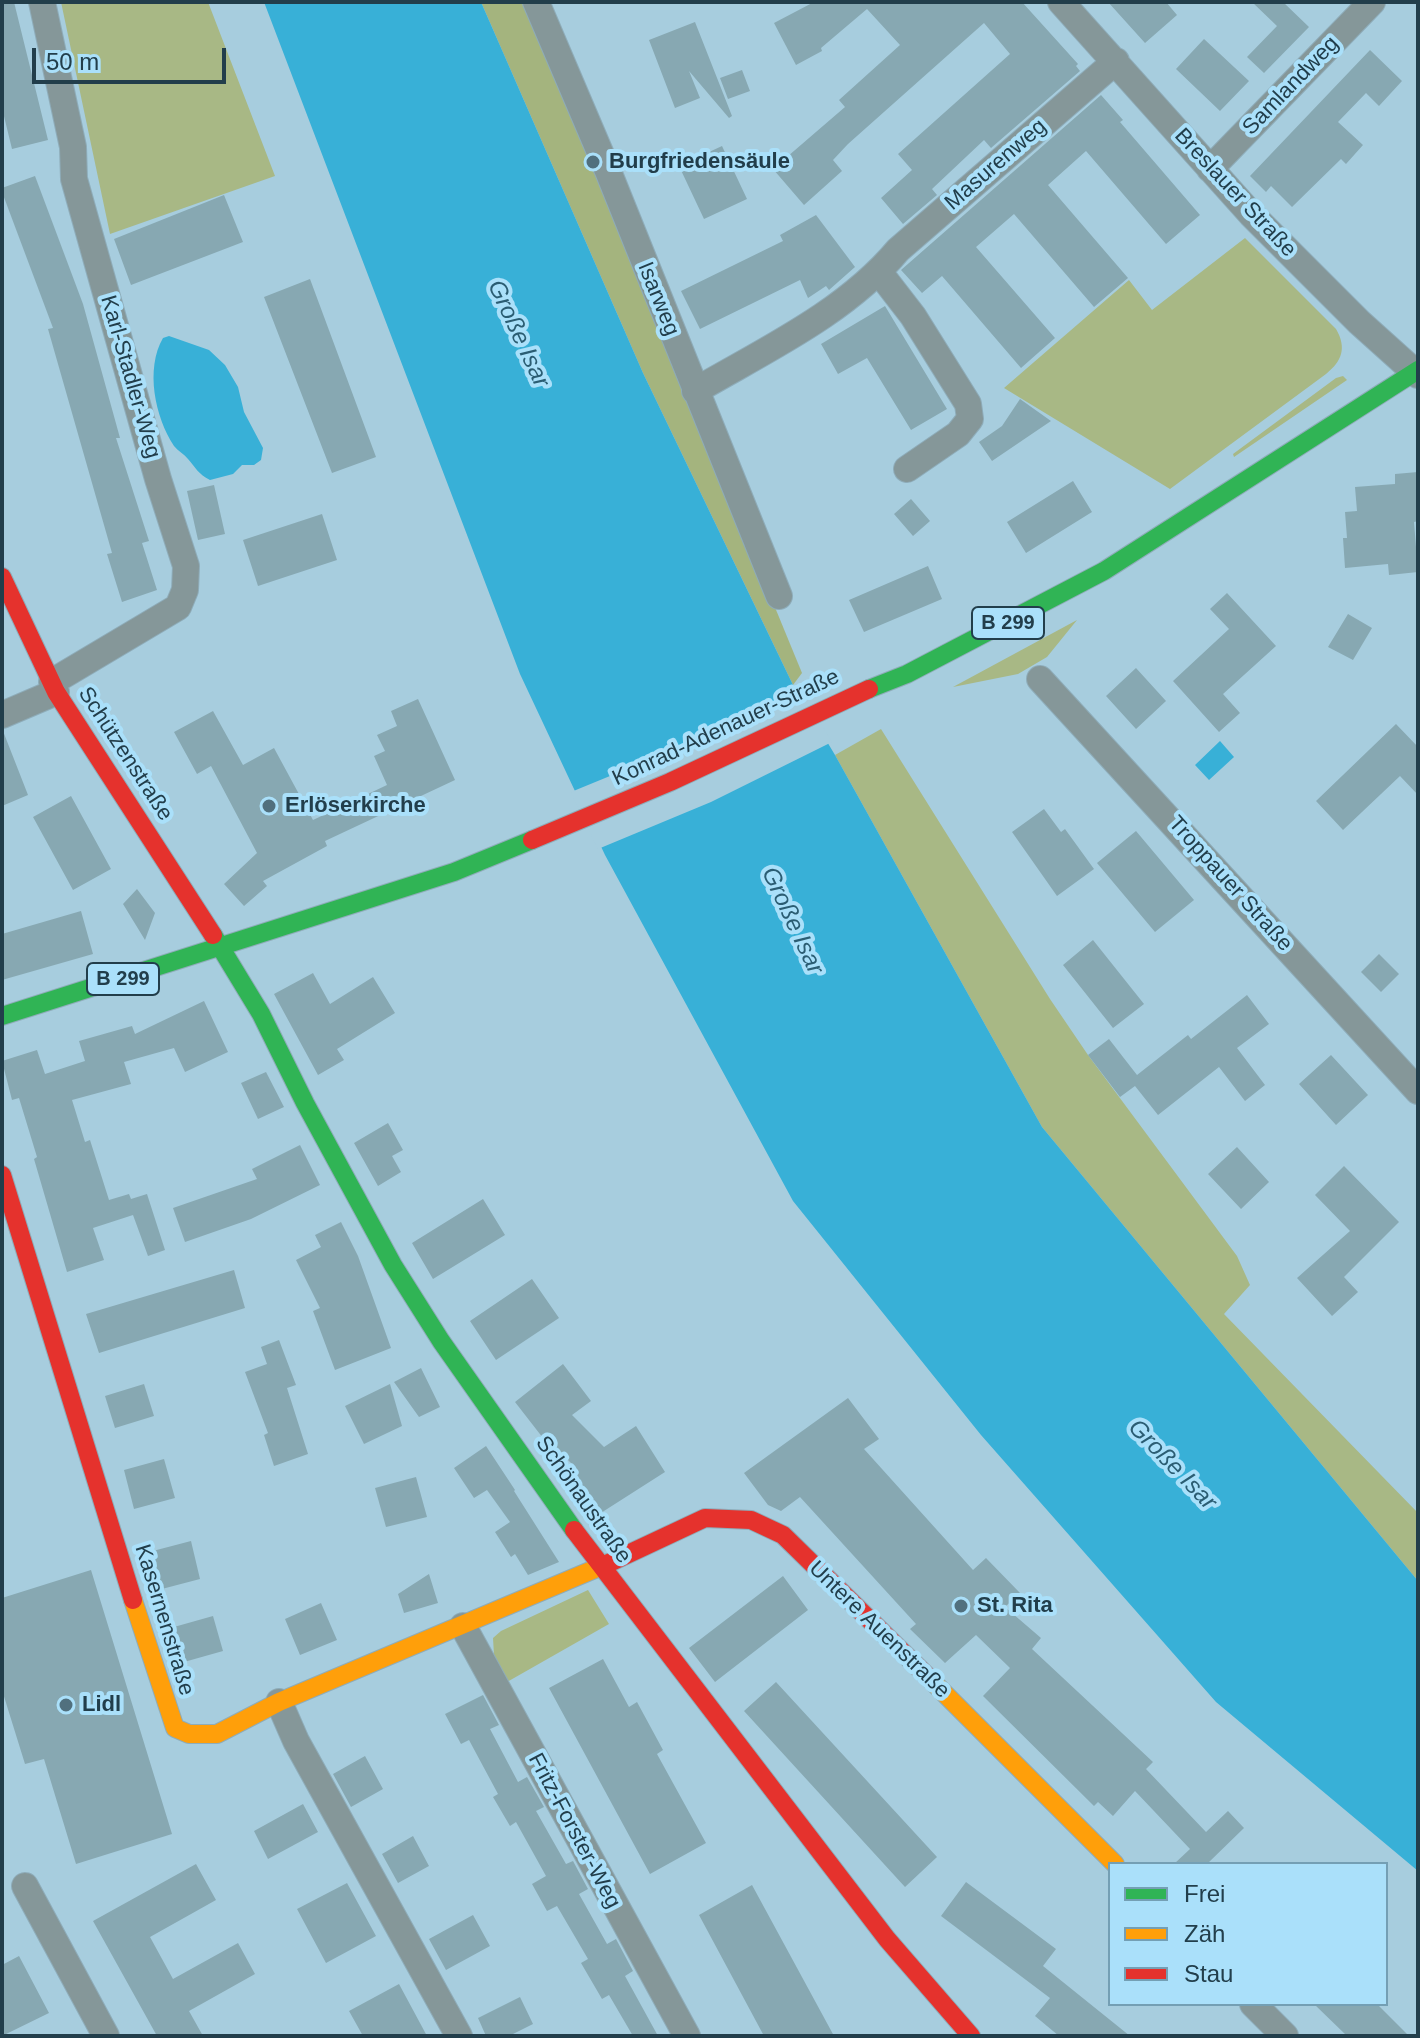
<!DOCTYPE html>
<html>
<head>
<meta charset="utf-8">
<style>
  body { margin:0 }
  #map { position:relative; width:1420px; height:2038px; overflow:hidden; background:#a7cdde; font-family:Helvetica,sans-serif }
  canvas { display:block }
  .frame { position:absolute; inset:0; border:4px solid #223e4b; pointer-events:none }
  .legend { position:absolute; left:1108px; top:1862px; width:280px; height:144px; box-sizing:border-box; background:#aae0fa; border:2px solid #749fb4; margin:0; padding:10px 14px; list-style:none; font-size:24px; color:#223e4b }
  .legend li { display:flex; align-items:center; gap:16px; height:40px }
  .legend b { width:40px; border:2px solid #749fb4 }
  .scale { position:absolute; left:32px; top:48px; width:194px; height:36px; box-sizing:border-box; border:4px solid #223e4b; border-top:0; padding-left:10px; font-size:24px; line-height:28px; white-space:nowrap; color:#223e4b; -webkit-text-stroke:6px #aae0fa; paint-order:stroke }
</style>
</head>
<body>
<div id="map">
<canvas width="1420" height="2038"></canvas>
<div class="frame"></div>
<ul class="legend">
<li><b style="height:10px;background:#30b455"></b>Frei</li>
<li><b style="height:10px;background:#ff9f0a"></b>Zäh</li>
<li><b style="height:10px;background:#e5322d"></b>Stau</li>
</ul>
<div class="scale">50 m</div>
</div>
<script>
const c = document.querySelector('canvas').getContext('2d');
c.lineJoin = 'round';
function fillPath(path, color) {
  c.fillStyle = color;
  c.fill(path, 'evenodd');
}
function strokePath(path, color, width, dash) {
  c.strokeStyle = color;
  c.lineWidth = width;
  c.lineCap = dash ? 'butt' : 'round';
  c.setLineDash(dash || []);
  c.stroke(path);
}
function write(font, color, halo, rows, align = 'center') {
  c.font = font + ' Helvetica,sans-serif';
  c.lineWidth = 8;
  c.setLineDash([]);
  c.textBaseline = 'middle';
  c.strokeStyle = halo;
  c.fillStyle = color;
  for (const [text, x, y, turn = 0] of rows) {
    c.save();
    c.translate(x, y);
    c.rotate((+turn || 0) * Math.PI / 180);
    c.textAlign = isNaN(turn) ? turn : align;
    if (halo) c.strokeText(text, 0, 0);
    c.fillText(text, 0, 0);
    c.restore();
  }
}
fillPath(new Path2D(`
  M 61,2 L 208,2 L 275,176 L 110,234 Z
  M 1245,238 L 1336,329 C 1347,348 1342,361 1326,374 L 1170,489 L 1004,388 L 1129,280 L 1152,310 Z
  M 1343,376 L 1347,380 L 1234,457 L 1233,454 L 1336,378 Z
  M 1077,620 L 1047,657 L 1018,674 L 953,687 Z
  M 881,729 L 1050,999 L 1088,1055 L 1237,1256 L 1250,1285 L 1224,1314 L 1418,1513 L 1418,1581 L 1042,1127 L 835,755 Z
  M 588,1590 L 609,1624 L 507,1682 L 494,1655 L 493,1638 L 501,1631 Z`), '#a8b885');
fillPath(new Path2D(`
  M 481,2 L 526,2 L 802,673 L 793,685 L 643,373 Z`), '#a4b47e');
fillPath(new Path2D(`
  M 264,2 L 481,2 L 643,373 L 793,685 L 835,755 L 1042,1127 L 1418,1581 L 1418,1871 L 1216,1702 L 981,1435 L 793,1201 L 605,855 L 520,674 Z
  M 169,336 L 209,350 L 225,365 L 238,387 L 244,412 L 263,448 L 261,460 L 254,465 L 242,465 L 233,474 L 210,480 C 198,474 196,468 188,459 C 184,454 178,451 174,446 C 155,417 145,369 163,338 Z
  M 1220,741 L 1234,757 L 1209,780 L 1195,765 Z`), '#38b0d7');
fillPath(new Path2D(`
  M 800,689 L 832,742 L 711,802 L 598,849 L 571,792 L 688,744 Z`), '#a7cdde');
fillPath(new Path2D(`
  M 2,2 L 14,2 L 48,140 L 12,149 L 2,108 Z
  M 814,2 L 1022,2 L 1078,64 L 1076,66 L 1080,71 L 991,148 L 984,140 L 932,189 L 937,195 L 903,224 L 881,198 L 912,170 L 898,154 L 1010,54 L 984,23 L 848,144 L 833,160 L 842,171 L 804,205 L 773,169 L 845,107 L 839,100 L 900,45 L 867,9 L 821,48 L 822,51 L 796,65 L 774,23 Z
  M 1108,2 L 1166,2 L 1177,15 L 1145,43 Z
  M 1252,2 L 1283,2 L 1309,27 L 1264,73 L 1247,57 L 1277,26 Z
  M 695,22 L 732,116 L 729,118 L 689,71 L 700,98 L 675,108 L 649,40 Z
  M 1204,39 L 1249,81 L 1220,111 L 1176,69 Z
  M 1370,50 L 1402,81 L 1379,106 L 1366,93 L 1338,122 L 1363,145 L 1346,164 L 1341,159 L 1292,207 L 1271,186 L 1266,192 L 1250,176 Z
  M 742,70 L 750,91 L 728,99 L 720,78 Z
  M 1101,95 L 1123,120 L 1120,122 L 1200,215 L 1166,244 L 1086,151 L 1048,185 L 1128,278 L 1094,307 L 1014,214 L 976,247 L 1055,338 L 1021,368 L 942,276 L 922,293 L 901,270 Z
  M 722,146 L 747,199 L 704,219 L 679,166 Z
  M 35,176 L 83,304 L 120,438 L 116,438 L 149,541 L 142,543 L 157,590 L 122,602 L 107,554 L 112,553 L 48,329 L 53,328 L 2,192 L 2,188 Z
  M 224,195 L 243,242 L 131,285 L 114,239 Z
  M 816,215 L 855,267 L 829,290 L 826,286 L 808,298 L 800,280 L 700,329 L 681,291 L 783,241 L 780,235 Z
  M 310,279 L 376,457 L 332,473 L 264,297 Z
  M 885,306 L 947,409 L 911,430 L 867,358 L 838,374 L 821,344 Z
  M 1020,399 L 1051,421 L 992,461 L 979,442 L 1002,426 Z
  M 1418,472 L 1418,521 L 1414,522 L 1418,572 L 1389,575 L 1388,564 L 1345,568 L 1343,538 L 1347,538 L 1345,512 L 1357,511 L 1355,487 L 1395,484 L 1395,474 Z
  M 1073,481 L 1092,512 L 1026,553 L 1007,522 Z
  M 214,485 L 225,534 L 198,540 L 187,491 Z
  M 911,499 L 930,521 L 913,536 L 894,514 Z
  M 322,514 L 337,560 L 258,586 L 243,540 Z
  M 928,566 L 942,599 L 864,632 L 849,600 Z
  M 1227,593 L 1276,646 L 1223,694 L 1240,713 L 1219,732 L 1173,681 L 1229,629 L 1210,609 Z
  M 1348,614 L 1372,628 L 1353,660 L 1328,647 Z
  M 1136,668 L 1166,701 L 1136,729 L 1106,696 Z
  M 418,699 L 455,780 L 325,841 L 327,846 L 263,881 L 267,886 L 244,906 L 224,884 L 257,853 L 211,766 L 197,774 L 174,732 L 213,711 L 243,765 L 274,748 L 313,820 L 387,785 L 374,756 L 385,751 L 377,735 L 397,726 L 391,711 Z
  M 1396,724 L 1418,747 L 1418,795 L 1400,776 L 1343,830 L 1316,801 Z
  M 3,731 L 28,795 L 2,806 L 2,732 Z
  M 71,796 L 111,869 L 73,890 L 33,817 Z
  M 1044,809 L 1061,832 L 1065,829 L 1094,869 L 1057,896 L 1012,832 Z
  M 1136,831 L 1194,900 L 1155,932 L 1097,863 Z
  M 137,889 L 155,913 L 145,940 L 123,904 Z
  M 81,911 L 93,954 L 2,980 L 2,934 Z
  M 1093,940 L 1144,1004 L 1113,1028 L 1063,965 Z
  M 1379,954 L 1399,974 L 1381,992 L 1361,972 Z
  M 313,973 L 330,1004 L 373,977 L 395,1013 L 337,1049 L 344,1060 L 318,1075 L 274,994 Z
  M 1247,995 L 1269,1024 L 1237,1048 L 1265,1085 L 1245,1101 L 1219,1067 L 1158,1115 L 1135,1086 L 1120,1097 L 1088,1055 L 1109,1039 L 1137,1075 L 1188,1035 L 1191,1039 Z
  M 204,1001 L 228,1052 L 185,1072 L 174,1048 L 124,1062 L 131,1084 L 72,1100 L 85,1142 L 90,1140 L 109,1200 L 129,1194 L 131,1199 L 147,1194 L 165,1250 L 148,1256 L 133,1215 L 93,1228 L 104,1260 L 67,1272 L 34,1159 L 37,1157 L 19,1098 L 12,1100 L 2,1061 L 37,1050 L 45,1074 L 85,1061 L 79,1041 L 132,1026 L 135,1034 Z
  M 1331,1055 L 1368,1095 L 1336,1125 L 1299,1084 Z
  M 266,1072 L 284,1107 L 258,1119 L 241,1083 Z
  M 388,1123 L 403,1150 L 392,1156 L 401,1172 L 378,1186 L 354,1143 Z
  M 300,1145 L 320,1185 L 251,1219 L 185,1242 L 173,1208 L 257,1179 L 252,1169 Z
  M 1237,1147 L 1269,1182 L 1241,1209 L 1208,1174 Z
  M 1344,1166 L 1399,1222 L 1344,1277 L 1358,1292 L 1332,1316 L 1297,1278 L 1350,1231 L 1315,1195 Z
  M 483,1199 L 505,1235 L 433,1279 L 412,1243 Z
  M 341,1222 L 358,1256 L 391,1348 L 335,1370 L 313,1311 L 320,1308 L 296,1260 L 321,1247 L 315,1235 Z
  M 234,1270 L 245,1308 L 99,1353 L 86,1314 Z
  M 532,1279 L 559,1318 L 496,1360 L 470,1321 Z
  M 279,1340 L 296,1385 L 287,1388 L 308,1454 L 274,1466 L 264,1435 L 268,1433 L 245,1372 L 267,1364 L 261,1347 Z
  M 563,1364 L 591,1401 L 572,1415 L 604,1447 L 636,1426 L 665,1472 L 593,1518 L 564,1472 L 574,1466 L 544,1436 L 543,1438 L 515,1402 Z
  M 421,1368 L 440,1407 L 419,1417 L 394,1382 Z
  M 144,1384 L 154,1416 L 115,1428 L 105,1396 Z
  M 390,1384 L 402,1426 L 364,1444 L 345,1406 Z
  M 848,1398 L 879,1439 L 864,1449 L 973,1570 L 986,1558 L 1020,1593 L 1005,1607 L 1041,1638 L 1032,1649 L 1153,1762 L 1146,1769 L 1206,1832 L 1228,1811 L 1244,1828 L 1207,1864 L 1174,1864 L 1190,1849 L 1135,1791 L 1113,1816 L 1098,1802 L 1094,1806 L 983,1696 L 1010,1668 L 976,1635 L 945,1663 L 910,1629 L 916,1624 L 800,1497 L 781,1511 L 768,1505 L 744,1473 Z
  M 486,1446 L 515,1490 L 514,1491 L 559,1562 L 528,1575 L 515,1554 L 511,1557 L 495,1532 L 510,1522 L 487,1490 L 474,1498 L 454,1468 Z
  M 164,1459 L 175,1498 L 134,1509 L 124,1470 Z
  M 416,1477 L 427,1517 L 386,1527 L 375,1488 Z
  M 191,1541 L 200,1579 L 158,1590 L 149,1552 Z
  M 91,1570 L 172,1834 L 76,1864 L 44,1759 L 25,1764 L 2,1690 L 2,1598 Z
  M 429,1574 L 438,1603 L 404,1613 L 398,1594 Z
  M 783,1576 L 808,1610 L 715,1682 L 689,1648 Z
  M 321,1603 L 337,1640 L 300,1655 L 285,1619 Z
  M 213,1616 L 223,1651 L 184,1662 L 174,1627 Z
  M 603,1659 L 629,1707 L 637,1702 L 663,1750 L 657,1754 L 706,1843 L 650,1874 L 549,1688 Z
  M 776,1682 L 937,1857 L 905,1887 L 744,1711 Z
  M 483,1695 L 499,1725 L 490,1729 L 518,1782 L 527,1777 L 544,1807 L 536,1811 L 566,1864 L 573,1861 L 588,1889 L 579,1894 L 607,1944 L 616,1939 L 633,1971 L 625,1976 L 658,2036 L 633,2036 L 609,1995 L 602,1999 L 581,1963 L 588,1959 L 557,1906 L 547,1911 L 532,1884 L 546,1876 L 516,1822 L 510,1826 L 493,1797 L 498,1794 L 469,1740 L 461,1744 L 445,1714 Z
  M 365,1756 L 383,1789 L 351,1807 L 333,1774 Z
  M 303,1804 L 318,1832 L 268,1859 L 254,1831 Z
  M 413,1836 L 429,1866 L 398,1883 L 382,1854 Z
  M 196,1864 L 216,1900 L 150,1937 L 173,1979 L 238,1943 L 255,1974 L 189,2011 L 203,2036 L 157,2036 L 93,1921 Z
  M 966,1882 L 1056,1949 L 1043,1966 L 1130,2036 L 1059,2036 L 1035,2016 L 1050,1998 L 941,1916 Z
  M 347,1883 L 376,1936 L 326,1963 L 297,1909 Z
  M 752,1885 L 834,2036 L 764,2036 L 699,1915 Z
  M 473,1915 L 490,1946 L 446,1970 L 429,1939 Z
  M 19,1956 L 49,2013 L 2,2036 L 2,1965 Z
  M 399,1984 L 427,2036 L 363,2036 L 349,2011 Z
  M 520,1997 L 533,2024 L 509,2036 L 486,2036 L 478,2018 Z
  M 1314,2004 L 1377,2004 L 1409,2036 L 1347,2036 Z`), '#87a8b2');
const street = new Path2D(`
  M 42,2 L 73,147 L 74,179 L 158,479 L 186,566 L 185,590 L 178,607 L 52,682
  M 536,2 L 608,171 L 779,596
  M 1061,2 L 1251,214 L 1359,322 L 1418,375
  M 1210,169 L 1372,2
  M 879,272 L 913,316 L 968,404 L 970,419 L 958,434 L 907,469
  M 695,391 C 765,350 845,313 898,250 L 1116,61
  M 1040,679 L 1418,1091
  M 2,715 L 56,692
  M 463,1626 L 687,2036
  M 279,1702 L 296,1741 L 459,2036
  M 25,1886 L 106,2036
  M 1253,2004 L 1285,2036`);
const fast = new Path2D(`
  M 869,689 L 907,674 L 1104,571 L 1418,370
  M 213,935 L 261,1014 L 305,1103 L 393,1265 L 441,1341 L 574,1530
  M 2,1016 L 454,872 L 532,840`);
const slow = new Path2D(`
  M 133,1600 L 175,1728 L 189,1734 L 217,1734 L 279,1702 L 609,1563
  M 929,1678 L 1115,1864`);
const jam = new Path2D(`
  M 2,577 L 56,692 L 213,935
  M 532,840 L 670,782 L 869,689
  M 2,1175 L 133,1600
  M 574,1530 L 887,1939 L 971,2036
  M 609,1563 L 705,1518 L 751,1520 L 783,1535 L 929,1678`);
strokePath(street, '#8eacb9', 28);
strokePath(fast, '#8eacb9', 20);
strokePath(slow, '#8eacb9', 20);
strokePath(jam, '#8eacb9', 20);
strokePath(street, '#859799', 26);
strokePath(fast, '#30b455', 18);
strokePath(slow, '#ff9f0a', 18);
strokePath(jam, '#e5322d', 18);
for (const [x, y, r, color] of [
  [593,162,8,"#51707e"],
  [269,806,8,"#51707e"],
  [961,1606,8,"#51707e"],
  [66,1705,8,"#51707e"]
]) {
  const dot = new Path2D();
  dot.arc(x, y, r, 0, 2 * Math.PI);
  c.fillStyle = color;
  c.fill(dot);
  strokePath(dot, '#aae0fa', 3);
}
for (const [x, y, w] of [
  [1008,623,72],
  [123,979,72]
]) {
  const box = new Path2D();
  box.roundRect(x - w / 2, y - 16, w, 32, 6);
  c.fillStyle = '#aae0fa';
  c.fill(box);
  strokePath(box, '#223e4b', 2);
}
write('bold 20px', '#223e4b', null, [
  ["B 299",1008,623],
  ["B 299",123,979]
]);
write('22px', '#223e4b', '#aae0fa', [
  ["Samlandweg",1291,86,-46],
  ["Masurenweg",996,165,-41],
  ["Breslauer Straße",1235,193,47],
  ["Isarweg",658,299,68],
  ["Karl-Stadler-Weg",130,377,74],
  ["Konrad-Adenauer-Straße",726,728,-25],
  ["Schützenstraße",125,754,57],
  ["Troppauer Straße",1230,884,48],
  ["Schönaustraße",583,1500,55],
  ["Kasernenstraße",164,1620,73],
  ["Untere Auenstraße",879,1630,44],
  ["Fritz-Forster-Weg",574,1831,62]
]);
write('bold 22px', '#223e4b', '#aae0fa', [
  ["Burgfriedensäule",609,162],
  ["Erlöserkirche",285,806],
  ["St. Rita",977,1606],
  ["Lidl",82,1705]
], 'left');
write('italic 24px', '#2b5d73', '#aae0fa', [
  ["Große Isar",518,334,65],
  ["Große Isar",792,921,65],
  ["Große Isar",1172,1465,46]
]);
</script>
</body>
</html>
